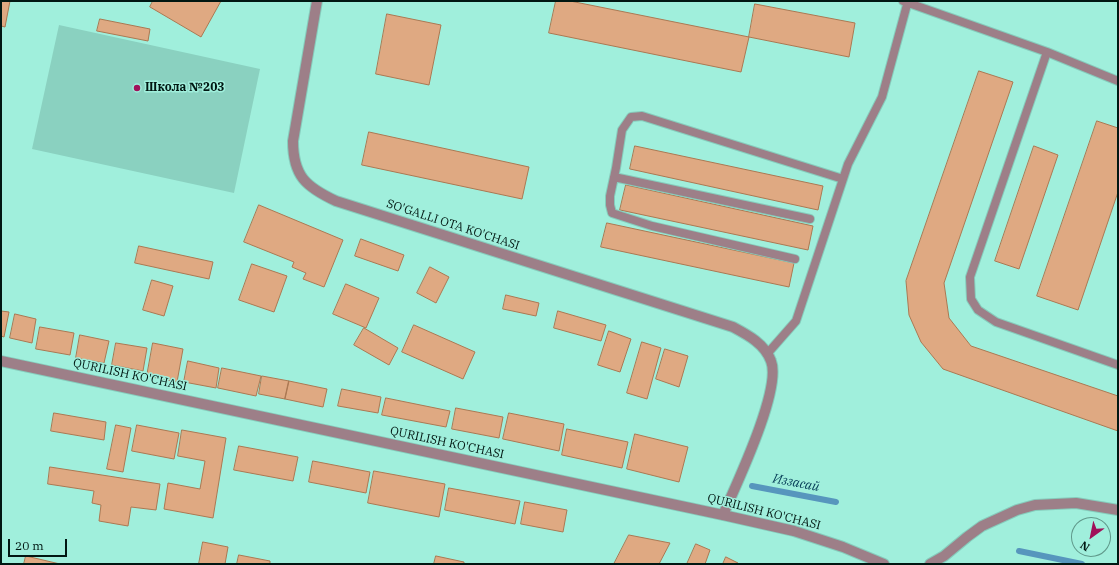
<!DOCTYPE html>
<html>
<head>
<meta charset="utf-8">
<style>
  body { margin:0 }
  #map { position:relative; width:1119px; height:565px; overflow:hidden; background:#a0efdc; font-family:"IBM Plex Serif",serif }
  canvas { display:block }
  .frame { position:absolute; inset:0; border:2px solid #001712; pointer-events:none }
  .north { position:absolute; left:1071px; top:517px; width:40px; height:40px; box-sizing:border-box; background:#a0efdc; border:1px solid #60998b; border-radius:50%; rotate:213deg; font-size:11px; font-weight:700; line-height:16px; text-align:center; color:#001712 }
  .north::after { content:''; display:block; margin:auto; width:14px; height:18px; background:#a0115a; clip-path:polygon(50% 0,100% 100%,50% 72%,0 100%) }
  .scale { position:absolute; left:8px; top:539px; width:59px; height:18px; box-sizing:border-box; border:2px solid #001712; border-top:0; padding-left:5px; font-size:12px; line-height:14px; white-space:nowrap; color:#001712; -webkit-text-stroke:3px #a0efdc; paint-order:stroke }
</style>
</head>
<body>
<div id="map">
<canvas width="1119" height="565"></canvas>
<div class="frame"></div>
<div class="north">N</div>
<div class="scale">20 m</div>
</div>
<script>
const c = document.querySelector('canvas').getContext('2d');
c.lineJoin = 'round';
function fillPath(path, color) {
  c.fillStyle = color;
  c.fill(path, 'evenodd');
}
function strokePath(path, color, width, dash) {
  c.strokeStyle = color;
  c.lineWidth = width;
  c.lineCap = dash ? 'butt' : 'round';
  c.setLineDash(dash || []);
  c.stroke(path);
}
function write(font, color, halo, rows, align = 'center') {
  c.font = font + ' "IBM Plex Serif",serif';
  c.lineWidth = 3;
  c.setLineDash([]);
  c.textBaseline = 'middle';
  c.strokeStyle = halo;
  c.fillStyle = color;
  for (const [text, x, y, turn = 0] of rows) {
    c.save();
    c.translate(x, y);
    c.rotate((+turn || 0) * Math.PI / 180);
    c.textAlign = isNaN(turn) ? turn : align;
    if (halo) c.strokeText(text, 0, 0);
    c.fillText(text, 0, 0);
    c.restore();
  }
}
fillPath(new Path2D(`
  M 59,25 L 260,69 L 234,193 L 32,149 Z`), '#8ad1c0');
strokePath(new Path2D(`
  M 752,486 L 836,502
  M 1019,551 L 1082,564`), '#5796bd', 6);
const building = new Path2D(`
  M 1,1 L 10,1 L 5,27 L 1,26 Z
  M 153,1 L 221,1 L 201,37 L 150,7 Z
  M 556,1 L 570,1 L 749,37 L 741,72 L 549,33 Z
  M 755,4 L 855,23 L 849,57 L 749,37 Z
  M 387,14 L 441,25 L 429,85 L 376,74 Z
  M 100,19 L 150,29 L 148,41 L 97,31 Z
  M 979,71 L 1013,82 L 944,283 L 949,318 L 971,346 L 1118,396 L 1118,431 L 943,369 L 921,342 L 909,315 L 906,281 Z
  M 1097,121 L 1118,128 L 1118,192 L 1078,310 L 1037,296 Z
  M 369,132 L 529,167 L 522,199 L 362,165 Z
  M 635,146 L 823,186 L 818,210 L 630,169 Z
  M 1034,146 L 1058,155 L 1019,269 L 995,261 Z
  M 626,185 L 813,226 L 808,250 L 620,210 Z
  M 259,205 L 343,240 L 324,287 L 303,279 L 306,273 L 292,267 L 294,262 L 244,242 Z
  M 607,223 L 794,263 L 789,287 L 601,247 Z
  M 361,239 L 404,255 L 398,271 L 355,256 Z
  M 139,246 L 213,262 L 209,279 L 135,263 Z
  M 252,264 L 287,276 L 274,312 L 239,300 Z
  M 430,267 L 449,277 L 436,303 L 417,293 Z
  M 152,280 L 173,286 L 164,316 L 143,310 Z
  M 346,284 L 379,298 L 366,328 L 333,314 Z
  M 506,295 L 539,303 L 536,316 L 503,309 Z
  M 1,311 L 9,312 L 4,337 L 1,336 Z
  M 558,311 L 606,325 L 601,341 L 554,328 Z
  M 15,314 L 36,319 L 32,343 L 10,338 Z
  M 414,325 L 475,352 L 463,379 L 402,352 Z
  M 40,327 L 74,333 L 70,355 L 36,349 Z
  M 364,328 L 398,348 L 389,365 L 354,345 Z
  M 609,331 L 631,339 L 620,372 L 598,365 Z
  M 80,335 L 109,341 L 104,363 L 76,358 Z
  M 642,342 L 661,348 L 647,399 L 627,393 Z
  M 116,343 L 147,348 L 143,371 L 112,365 Z
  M 153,343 L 183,349 L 177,382 L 147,376 Z
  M 665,349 L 688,356 L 679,387 L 656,379 Z
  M 188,361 L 219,368 L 216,388 L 184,382 Z
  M 222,368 L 261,376 L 256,396 L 218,388 Z
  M 262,376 L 289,381 L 285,399 L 259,394 Z
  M 289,381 L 327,389 L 323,407 L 285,399 Z
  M 342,389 L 381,397 L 378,413 L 338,406 Z
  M 386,398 L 450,411 L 446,427 L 382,415 Z
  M 456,408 L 503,417 L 499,438 L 452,429 Z
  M 54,413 L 106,422 L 104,440 L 51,431 Z
  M 509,413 L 564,424 L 559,451 L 503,439 Z
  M 116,425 L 131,428 L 123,472 L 107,469 Z
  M 137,425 L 179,433 L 174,459 L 132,451 Z
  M 567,429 L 628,442 L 622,468 L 562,455 Z
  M 182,430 L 226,438 L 213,518 L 164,509 L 168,483 L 200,489 L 205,461 L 178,456 Z
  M 635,434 L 688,447 L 679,482 L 627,469 Z
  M 239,446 L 298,457 L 293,481 L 234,470 Z
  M 313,461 L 370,472 L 366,493 L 309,482 Z
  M 50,467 L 160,484 L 156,510 L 131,507 L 128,526 L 99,521 L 101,505 L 92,503 L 94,491 L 48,484 Z
  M 374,471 L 445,484 L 439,517 L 368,503 Z
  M 449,488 L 520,501 L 515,524 L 445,510 Z
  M 525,502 L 567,510 L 563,532 L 521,524 Z
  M 629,535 L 670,543 L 659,564 L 614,564 Z
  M 203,542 L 228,547 L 225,564 L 199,564 Z
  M 696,544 L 710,550 L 705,564 L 687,564 Z
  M 239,555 L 270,561 L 270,564 L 237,564 Z
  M 26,556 L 60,564 L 24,564 Z
  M 436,556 L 464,562 L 464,564 L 434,564 Z
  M 726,557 L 738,563 L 738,564 L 723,564 Z`);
fillPath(building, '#dfa982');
strokePath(building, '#ab7852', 1);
const service = new Path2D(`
  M 903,1 L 1047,52 L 1118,81
  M 1047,52 L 970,277 L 971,299 L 978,310 L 996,322 L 1118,365
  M 614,177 L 810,219
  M 795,259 L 652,226 L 612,213 L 610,205 L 610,196 L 616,168 L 622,130 L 631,117 L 642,116 L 843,179
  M 767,354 L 796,321 L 848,164 L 882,97 L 908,1`);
const tertiary = new Path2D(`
  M 317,1 L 293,141 C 293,176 306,187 336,201 L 733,327 C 748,335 765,344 771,361 C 782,389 736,485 723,515
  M 1,361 L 723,515 L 794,531 L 843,547 L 884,564
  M 930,564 L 944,556 L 967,537 L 982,526 L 1017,510 L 1035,505 L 1076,503 L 1118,510`);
strokePath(service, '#86ccbc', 10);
strokePath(tertiary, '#86ccbc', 12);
strokePath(service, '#9d7f88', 8);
strokePath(tertiary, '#9d7f88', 10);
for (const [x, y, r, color] of [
  [137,88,4,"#a0115a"]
]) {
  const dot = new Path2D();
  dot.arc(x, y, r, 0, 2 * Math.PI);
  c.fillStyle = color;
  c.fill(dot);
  strokePath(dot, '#a0efdc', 1.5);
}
write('bold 12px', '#001712', '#a0efdc', [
  ["Школа №203",145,88]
], 'left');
write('12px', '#001712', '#a0efdc', [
  ["SO'GALLI OTA KO'CHASI",453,225,18],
  ["QURILISH KO'CHASI",130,375,12],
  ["QURILISH KO'CHASI",447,443,12],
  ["QURILISH KO'CHASI",764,512,14]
]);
write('italic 13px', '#043b56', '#a0efdc', [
  ["Иззасай",796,483,11]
]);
</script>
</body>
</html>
